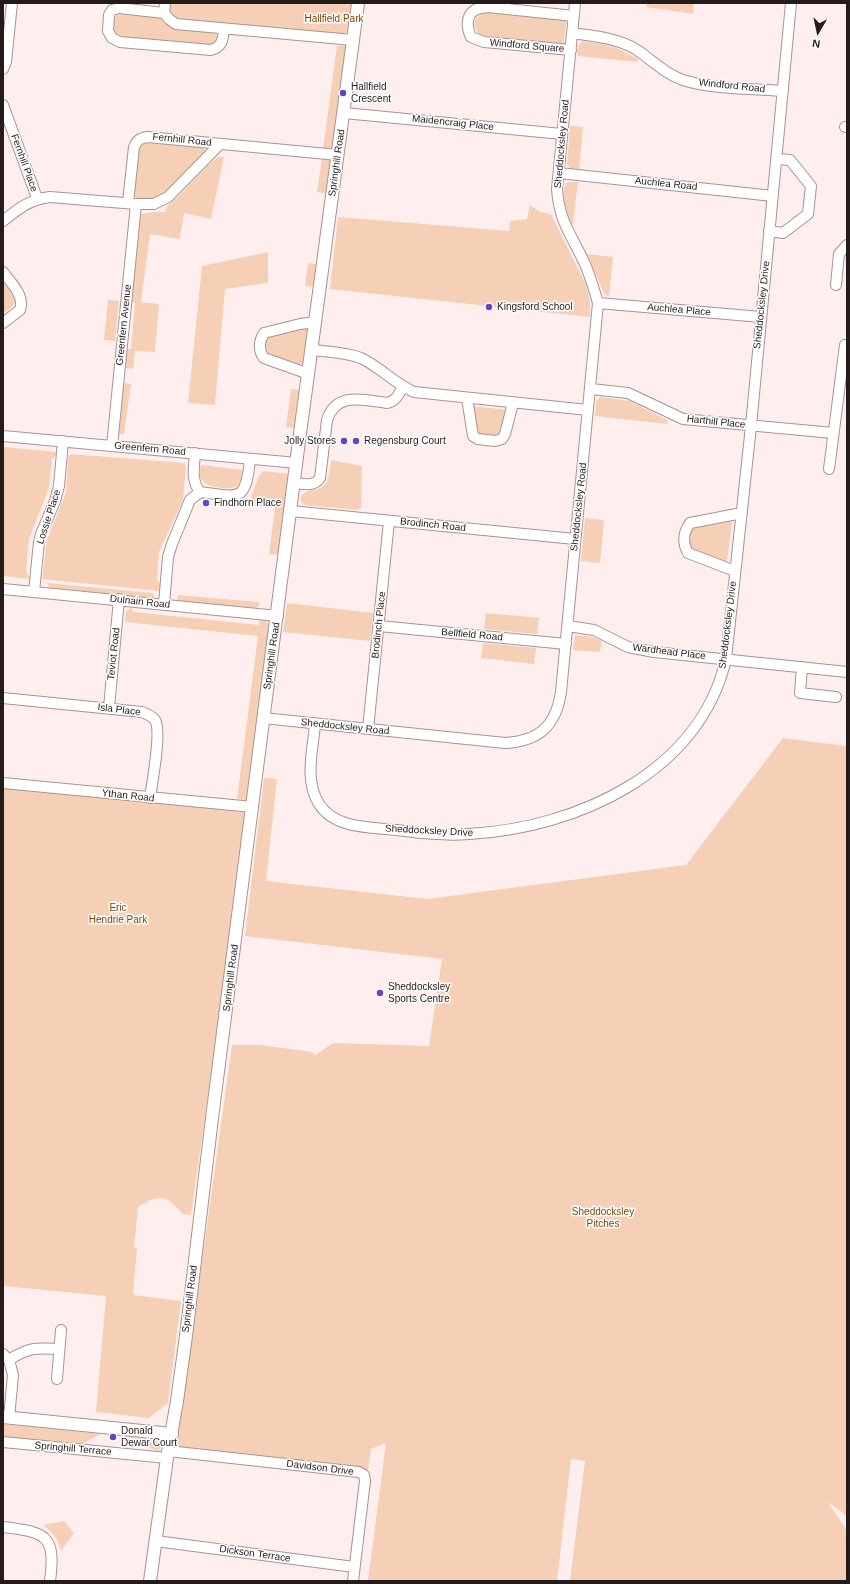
<!DOCTYPE html>
<html>
<head>
<meta charset="utf-8">
<style>
  body { margin:0 }
  #map { position:relative; width:850px; height:1584px; overflow:hidden; background:#feeeee; font-family:Arial,sans-serif }
  canvas { display:block }
  .frame { position:absolute; inset:0; border:4px solid #241b1a; pointer-events:none }
  .north { position:absolute; left:798px; top:12px; width:40px; height:40px; -webkit-text-stroke:3px #fff; paint-order:stroke; rotate:189deg; font-size:11px; font-weight:700; line-height:16px; text-align:center; color:#241b1a }
  .north::after { content:''; display:block; margin:auto; width:14px; height:18px; background:#241b1a; clip-path:polygon(50% 0,100% 100%,50% 72%,0 100%) }
</style>
</head>
<body>
<div id="map">
<canvas width="850" height="1584"></canvas>
<div class="frame"></div>
<div class="north">N</div>
</div>
<script>
const c = document.querySelector('canvas').getContext('2d');
c.lineJoin = 'round';
function fillPath(path, color) {
  c.fillStyle = color;
  c.fill(path, 'evenodd');
}
function strokePath(path, color, width, dash) {
  c.strokeStyle = color;
  c.lineWidth = width;
  c.lineCap = dash ? 'butt' : 'round';
  c.setLineDash(dash || []);
  c.stroke(path);
}
function write(font, color, halo, rows, align = 'center') {
  c.font = font + ' Arial,sans-serif';
  c.lineWidth = 3;
  c.setLineDash([]);
  c.textBaseline = 'middle';
  c.strokeStyle = halo;
  c.fillStyle = color;
  for (const [text, x, y, turn = 0] of rows) {
    c.save();
    c.translate(x, y);
    c.rotate((+turn || 0) * Math.PI / 180);
    c.textAlign = isNaN(turn) ? turn : align;
    if (halo) c.strokeText(text, 0, 0);
    c.fillText(text, 0, 0);
    c.restore();
  }
}
fillPath(new Path2D(`
  M 170,3 L 353,3 C 351,13 353,31 342,35 L 177,20 L 169,11 Z
  M 647,3 L 694,3 L 693,14 L 646,7 Z
  M 487,12 L 564,19 L 566,21 L 564,44 L 559,45 L 483,37 C 470,27 472,17 487,12 Z
  M 122,13 L 160,17 L 169,25 L 177,28 L 212,32 L 218,36 L 217,43 L 211,47 L 120,38 C 108,30 107,19 122,13 Z
  M 583,41 L 613,46 L 638,59 L 638,62 L 577,56 L 578,45 Z
  M 337,46 L 346,46 L 347,51 L 334,143 L 331,148 L 323,149 Z
  M 570,126 L 583,127 L 579,169 L 570,168 L 567,164 Z
  M 150,142 L 201,147 L 205,150 L 204,154 C 193,165 150,219 134,195 L 137,152 L 140,146 Z
  M 218,157 L 224,157 L 211,219 L 184,213 L 180,239 L 150,234 L 141,302 L 159,304 L 155,352 L 135,351 L 133,369 L 125,368 L 127,349 L 131,349 L 135,303 L 131,302 L 138,215 C 141,213 161,211 165,212 L 167,206 C 186,192 199,171 218,157 Z
  M 322,158 C 325,158 328,158 330,161 C 334,167 329,186 328,194 L 317,192 Z
  M 567,182 L 578,182 L 573,224 L 571,224 C 567,213 559,193 567,182 Z
  M 530,205 L 540,212 L 551,214 L 586,285 L 590,303 L 590,317 L 330,289 L 338,217 L 509,231 L 510,221 L 527,219 Z
  M 268,252 L 268,283 L 225,289 L 215,405 L 188,403 L 202,266 Z
  M 587,254 L 613,257 L 609,296 L 605,295 Z
  M 308,263 L 315,264 L 318,266 L 315,287 L 305,286 Z
  M 3,279 C 17,297 24,298 3,314 Z
  M 108,300 L 119,301 L 115,341 L 104,340 Z
  M 304,327 L 308,329 L 306,361 L 298,366 L 266,353 C 262,347 265,339 269,334 Z
  M 124,383 L 131,384 L 124,434 L 119,434 Z
  M 291,389 L 302,390 L 295,428 L 286,427 Z
  M 600,397 L 630,401 L 667,420 L 667,424 L 595,416 L 596,401 Z
  M 472,406 L 507,410 L 501,433 L 495,437 L 480,435 L 476,430 Z
  M 3,447 L 56,452 L 56,455 L 52,459 L 49,488 L 29,539 L 26,571 L 29,576 L 29,579 L 3,576 Z
  M 71,454 L 184,463 L 186,467 L 183,500 L 159,552 L 157,580 L 160,583 L 159,591 L 42,579 L 47,540 L 66,492 L 68,458 Z
  M 331,460 L 362,466 L 361,508 L 357,510 L 305,505 L 302,503 L 300,499 C 304,487 318,493 325,484 C 330,477 330,468 331,460 Z
  M 201,465 L 242,470 C 246,486 236,489 222,488 C 208,486 196,483 201,465 Z
  M 263,471 L 288,474 L 290,480 L 280,555 L 269,554 L 275,508 L 248,505 C 253,496 256,477 263,471 Z
  M 585,518 L 604,520 L 600,563 L 581,561 Z
  M 728,520 L 732,521 L 727,562 L 724,562 L 691,548 C 679,523 712,523 728,520 Z
  M 47,583 L 153,593 L 154,598 L 50,588 Z
  M 178,595 L 259,602 L 259,606 L 256,608 L 177,601 Z
  M 287,603 L 373,613 L 370,641 L 283,632 Z
  M 131,608 L 134,612 L 259,625 L 260,617 C 267,620 269,624 270,631 L 248,797 L 246,800 L 237,799 L 258,636 L 125,622 L 126,611 Z
  M 486,613 L 539,618 L 537,634 L 484,629 Z
  M 575,635 L 593,637 L 602,641 L 600,652 L 573,650 Z
  M 483,643 L 536,648 L 534,664 L 481,658 Z
  M 783,738 L 847,746 L 847,1519 L 843,1513 L 828,1502 L 847,1531 L 847,1581 L 570,1581 L 585,1461 L 571,1459 L 557,1581 L 368,1581 L 386,1443 L 371,1449 L 368,1470 L 183,1450 L 178,1447 L 177,1443 L 232,1045 L 260,1045 L 312,1052 L 314,1056 L 333,1043 L 429,1046 L 442,959 L 245,936 L 264,778 L 277,779 L 266,881 L 427,899 L 686,865 Z
  M 3,788 L 247,811 L 239,877 L 191,1215 L 183,1214 C 166,1195 161,1193 138,1207 L 134,1247 L 137,1248 L 133,1295 L 181,1301 L 168,1403 L 149,1418 L 96,1412 L 106,1296 L 3,1286 Z
  M 3,1424 L 101,1434 L 78,1446 L 3,1439 Z
  M 129,1437 L 157,1439 C 162,1442 162,1445 160,1450 L 157,1451 L 142,1444 L 141,1445 Z
  M 64,1521 L 74,1533 L 61,1551 C 58,1539 53,1532 43,1525 Z`), '#f6d0b6');
const minor = new Path2D(`
  M 165,3 L 164,13 L 169,19 L 176,24 L 353,40
  M 164,13 L 119,8 L 112,10 L 109,15 L 108,31 L 112,38 L 120,42 L 211,50 C 222,47 223,40 224,29
  M 572,33 C 594,36 618,38 637,50 C 652,60 665,74 683,80 C 710,89 754,89 783,91
  M 571,50 L 484,42 L 471,37 C 467,29 465,16 475,10 C 478,8 484,8 488,7 L 574,16
  M 3,69 L 6,62 L 12,3
  M 3,105 L 37,198
  M 344,113 L 562,134
  M 845,127 L 847,127
  M 559,173 L 773,196
  M 128,203 L 134,147 C 137,140 140,138 148,137 L 338,155
  M 3,221 C 18,209 30,199 50,197 L 136,204 L 154,204 L 168,197 L 220,144
  M 769,231 L 783,233 L 808,214 L 811,186 L 790,160 L 777,159
  M 3,272 C 11,283 25,295 20,310 L 3,323
  M 836,285 L 839,254 L 847,245
  M 598,303 L 761,317
  M 312,350 C 329,352 346,352 361,358 C 380,367 395,384 414,392 L 588,410
  M 309,374 L 264,358 C 258,351 259,341 264,333 L 300,324 L 316,322
  M 591,389 L 628,393 L 683,419 L 833,433
  M 467,398 L 473,436 L 478,439 L 495,441 L 502,439 L 505,434 L 513,403
  M 3,436 L 297,463
  M 112,446 L 136,204
  M 195,453 C 194,467 191,481 200,492 C 239,497 246,503 250,459
  M 829,469 L 845,345
  M 294,483 C 304,484 314,487 320,478 L 327,420 C 336,391 364,400 387,403 C 396,401 398,395 403,387
  M 291,511 L 575,539
  M 735,571 L 688,553 C 682,542 683,533 690,523 L 742,513
  M 3,589 L 278,616
  M 34,592 L 39,542 L 41,534 L 55,501 L 59,486 L 63,441
  M 164,604 L 168,557 L 172,544 L 190,500 L 200,492
  M 379,626 L 566,644
  M 568,626 L 594,630 L 628,647 L 654,652 L 847,672
  M 802,667 L 800,693 L 836,697
  M 3,698 L 142,712 C 147,714 152,716 155,720 C 162,731 152,783 150,798
  M 109,708 L 119,599
  M 263,718 L 505,743 C 539,741 556,726 561,692 L 598,303 C 594,289 590,275 584,262 C 571,234 559,221 557,189 L 575,3
  M 315,724 C 313,750 304,780 319,804 C 335,829 370,827 396,830 C 420,833 445,836 469,834 C 576,828 700,773 726,659 L 751,426 L 791,3
  M 368,729 L 389,521
  M 3,783 L 253,807
  M 3,1354 L 9,1360 L 13,1375 L 9,1418
  M 9,1360 C 29,1347 36,1348 59,1349
  M 57,1379 L 61,1330
  M 3,1442 L 167,1458
  M 168,1451 L 359,1472 L 364,1475 L 365,1481 L 353,1581
  M 3,1527 C 46,1532 56,1535 50,1581
  M 156,1541 L 354,1567`);
const tertiary = new Path2D(`
  M 3,1417 L 172,1434
  M 150,1581 L 167,1458 L 177,1401 L 186,1336 L 212,1118 L 299,441 L 358,3`);
strokePath(minor, '#aa9291', 12);
strokePath(tertiary, '#aa9291', 14);
strokePath(minor, '#fff', 10);
strokePath(tertiary, '#fff', 12);
for (const [x, y, r, color] of [
  [343,93,4,"#5f48c0"],
  [489,307,4,"#5f48c0"],
  [344,441,4,"#5f48c0"],
  [356,441,4,"#5f48c0"],
  [206,503,4,"#5f48c0"],
  [380,993,4,"#5f48c0"],
  [113,1437,4,"#5f48c0"]
]) {
  const dot = new Path2D();
  dot.arc(x, y, r, 0, 2 * Math.PI);
  c.fillStyle = color;
  c.fill(dot);
  strokePath(dot, '#fff', 1.5);
}
write('10px', '#814305', '#fff', [
  ["Hallfield Park",334,19],
  ["Eric",118,908],
  ["Hendrie Park",118,920],
  ["Sheddocksley",603,1212],
  ["Pitches",603,1224]
]);
write('10px', '#241b1a', '#fff', [
  ["Windford Square",527,46,5],
  ["Windford Road",732,86,6],
  ["Maidencraig Place",453,123,6],
  ["Fernhill Road",182,140,6],
  ["Sheddocksley Road",562,144,-85],
  ["Fernhill Place",24,163,70],
  ["Springhill Road",337,163,-82],
  ["Auchlea Road",666,184,6],
  ["Sheddocksley Drive",762,305,-84],
  ["Auchlea Place",679,310,5],
  ["Greenfern Avenue",124,325,-84],
  ["Harthill Place",716,422,6],
  ["Greenfern Road",150,449,5],
  ["Sheddocksley Road",579,507,-84],
  ["Lossie Place",49,517,-72],
  ["Brodinch Road",433,525,6],
  ["Dulnain Road",140,602,6],
  ["Brodinch Place",379,625,-84],
  ["Sheddocksley Drive",728,625,-83],
  ["Bellfield Road",472,635,5],
  ["Wardhead Place",669,652,7],
  ["Teviot Road",114,654,-84],
  ["Springhill Road",272,656,-82],
  ["Isla Place",119,710,7],
  ["Sheddocksley Road",345,727,6],
  ["Ythan Road",128,796,6],
  ["Sheddocksley Drive",429,831,3],
  ["Springhill Road",231,978,-83],
  ["Springhill Road",190,1299,-83],
  ["Springhill Terrace",73,1449,5],
  ["Davidson Drive",320,1468,7],
  ["Dickson Terrace",255,1554,8]
]);
write('10px', '#241b1a', '#fff', [
  ["Hallfield",351,87],
  ["Crescent",351,99],
  ["Kingsford School",497,307],
  ["Jolly Stores",336,441,"right"],
  ["Regensburg Court",364,441],
  ["Findhorn Place",214,503],
  ["Sheddocksley",388,987],
  ["Sports Centre",388,999],
  ["Donald",121,1431],
  ["Dewar Court",121,1443]
], 'left');
</script>
</body>
</html>
